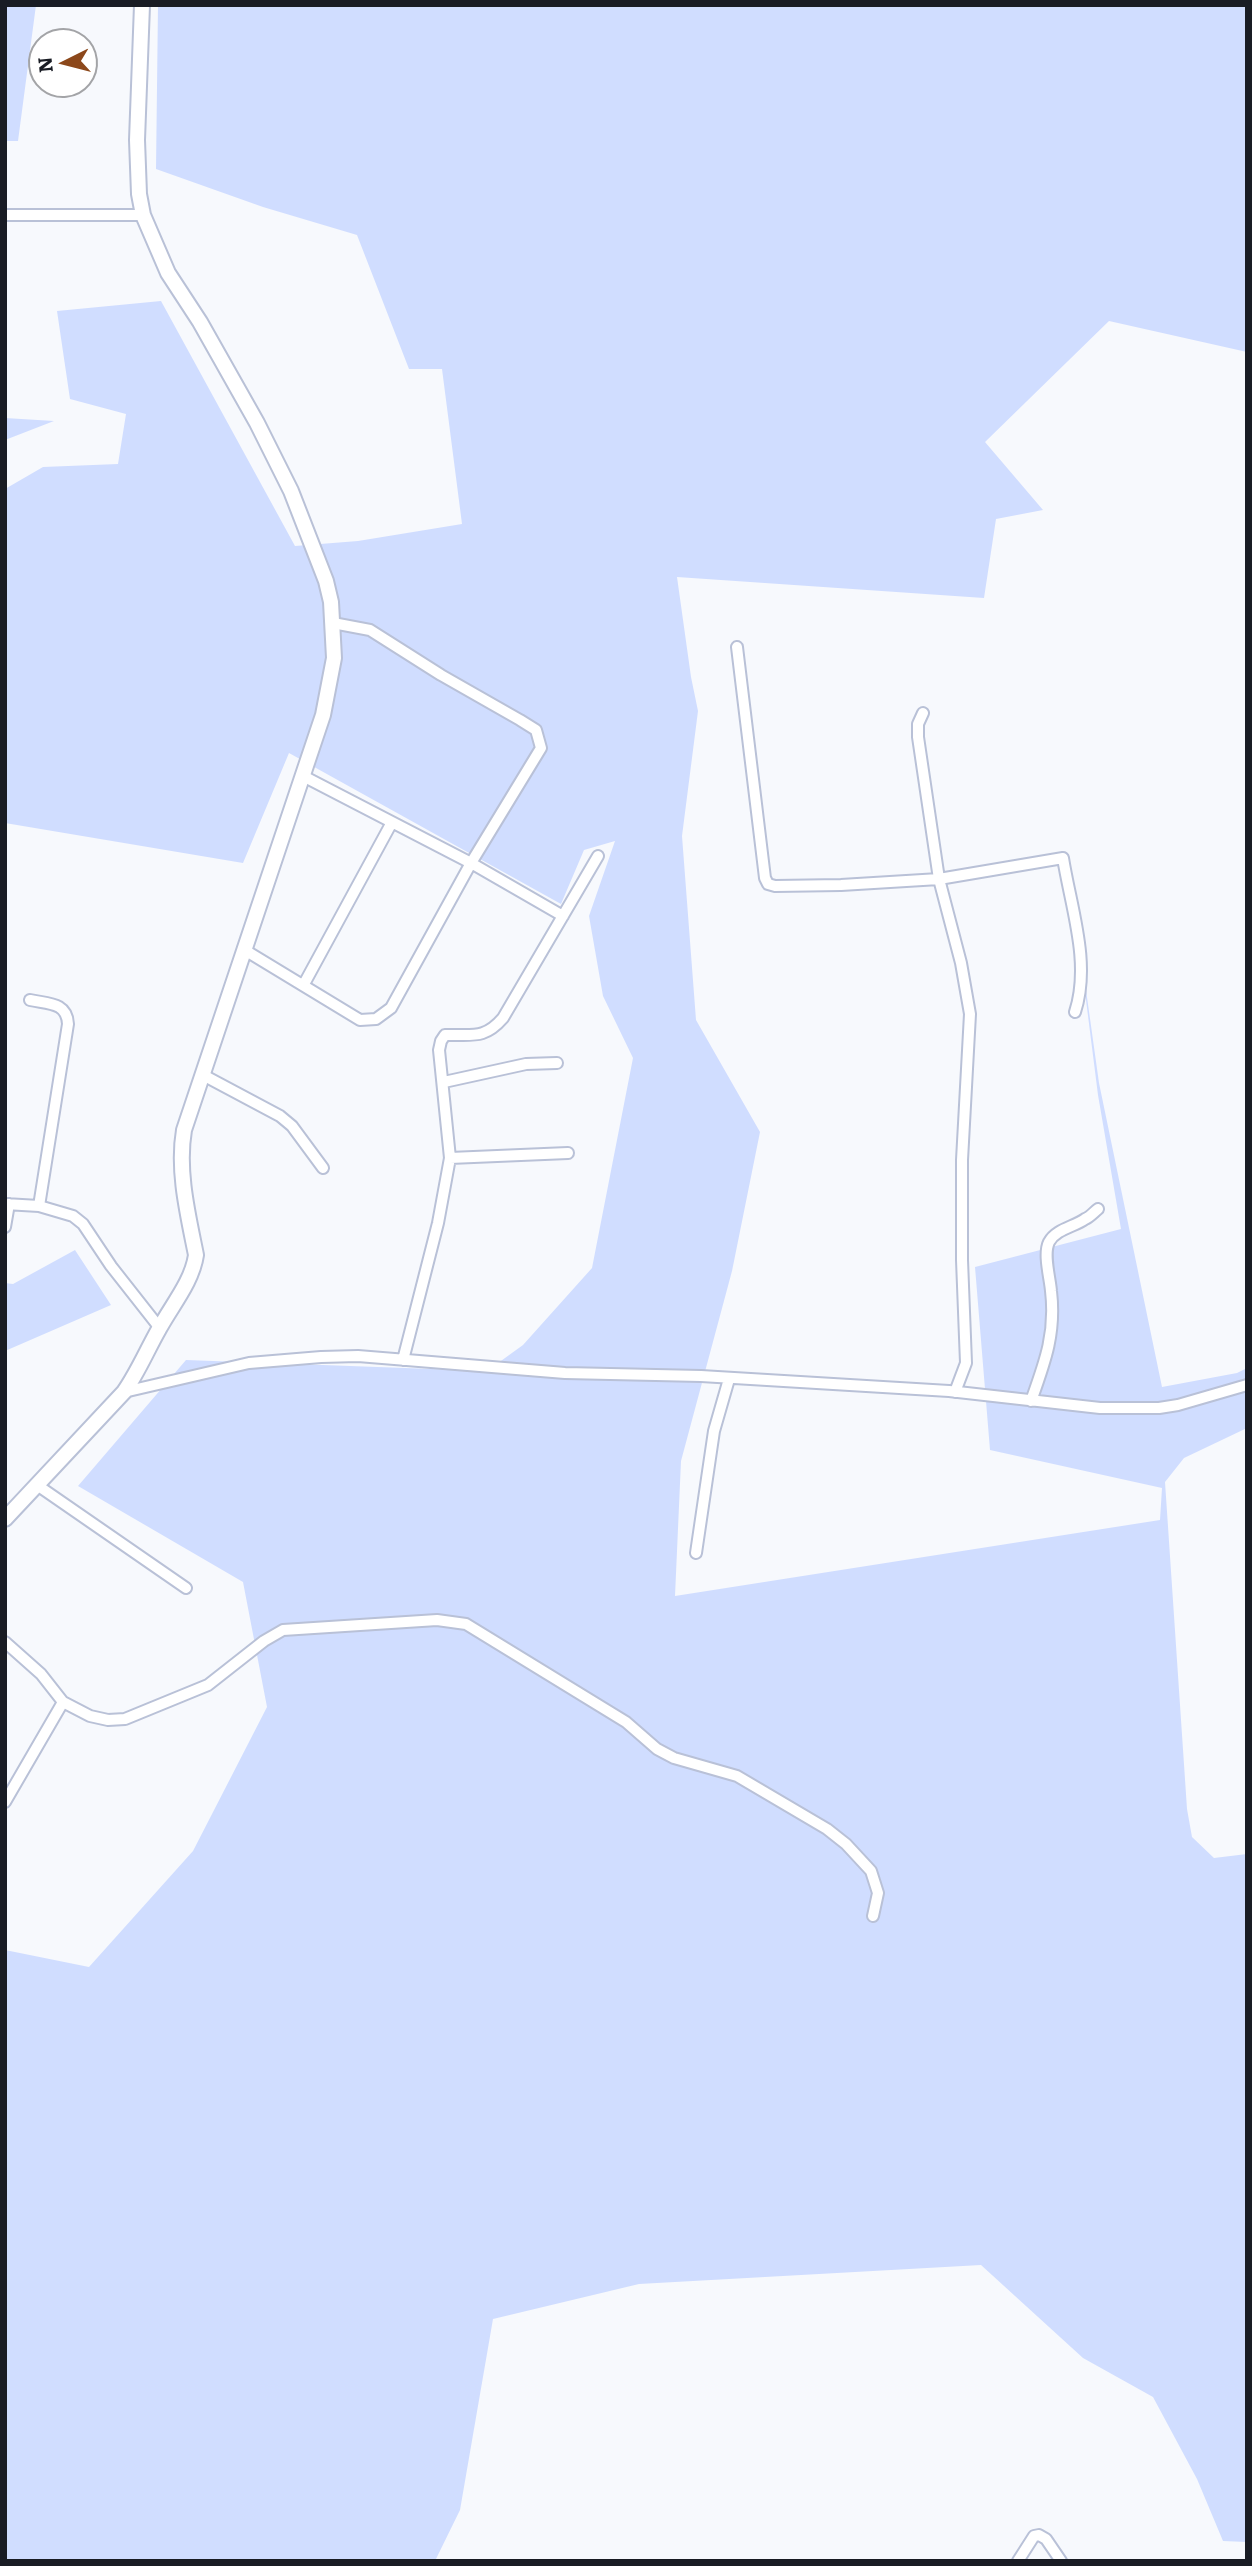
<!DOCTYPE html>
<html>
<head>
<meta charset="utf-8">
<style>
  body { margin:0 }
  #map { position:relative; width:1252px; height:2566px; overflow:hidden; background:#f7f9fd; font-family:Literata,serif }
  canvas { display:block }
  .frame { position:absolute; inset:0; border:7px solid #191c24; pointer-events:none }
  .north { position:absolute; left:28px; top:28px; width:70px; height:70px; box-sizing:border-box; background:#fff; border:2px solid #a3a4a7; border-radius:50%; rotate:264deg; font-size:19px; font-weight:700; line-height:28px; text-align:center; color:#191c24 }
  .north::after { content:''; display:block; margin:auto; width:24px; height:32px; background:#8c481b; clip-path:polygon(50% 0,100% 100%,50% 72%,0 100%) }
</style>
</head>
<body>
<div id="map">
<canvas width="1252" height="2566"></canvas>
<div class="frame"></div>
<div class="north">N</div>
</div>
<script>
const c = document.querySelector('canvas').getContext('2d');
c.lineJoin = 'round';
function fillPath(path, color) {
  c.fillStyle = color;
  c.fill(path, 'evenodd');
}
function strokePath(path, color, width, dash) {
  c.strokeStyle = color;
  c.lineWidth = width;
  c.lineCap = dash ? 'butt' : 'round';
  c.setLineDash(dash || []);
  c.stroke(path);
}
fillPath(new Path2D(`
  M 5,5 L 36,5 L 18,141 L 5,141 Z
  M 158,5 L 1247,5 L 1247,352 L 1109,321 L 985,442 L 1043,510 L 996,519 L 984,598 L 677,577 L 691,677 L 698,711 L 682,836 L 696,1020 L 760,1132 L 732,1271 L 681,1461 L 675,1596 L 1160,1520 L 1162,1488 L 990,1450 L 975,1267 L 1121,1229 L 1098,1095 L 1073,897 L 1099,1083 L 1162,1387 L 1237,1373 L 1247,1368 L 1247,1428 L 1184,1458 L 1165,1482 L 1187,1809 L 1192,1837 L 1214,1858 L 1247,1854 L 1247,2542 L 1223,2541 L 1197,2479 L 1153,2397 L 1083,2358 L 981,2265 L 639,2284 L 493,2319 L 460,2510 L 435,2561 L 5,2561 L 5,1950 L 89,1967 L 193,1851 L 267,1707 L 243,1582 L 78,1486 L 186,1360 L 487,1371 L 523,1345 L 592,1268 L 633,1058 L 603,996 L 589,916 L 615,841 L 584,850 L 561,904 L 289,753 L 243,863 L 5,823 L 5,489 L 43,467 L 118,464 L 126,414 L 70,399 L 57,311 L 161,301 L 295,546 L 358,541 L 462,524 L 442,369 L 409,369 L 357,235 L 263,207 L 156,169 Z
  M 5,418 L 54,421 L 5,440 Z
  M 75,1250 L 111,1305 L 5,1351 L 5,1283 L 13,1284 Z`), '#d0ddff');
const minor = new Path2D(`
  M 5,215 L 143,215
  M 737,647 L 765,878 L 768,884 L 775,886 L 841,885 L 939,879 L 1063,858 C 1071,908 1091,963 1075,1012
  M 923,713 L 918,724 L 918,737 L 939,879 L 961,963 L 970,1014 L 962,1160 L 962,1260 L 966,1363 L 955,1392
  M 303,776 L 471,863 L 563,916
  M 243,949 L 360,1020 L 376,1019 L 391,1008 L 471,863 L 541,748 L 536,730 L 520,720 L 441,675 L 370,630 L 333,623
  M 304,984 L 391,824
  M 30,1000 C 48,1004 67,1002 68,1024 L 39,1206
  M 203,1075 L 280,1116 L 292,1126 L 323,1168
  M 444,1082 L 526,1064 L 557,1063
  M 450,1158 L 568,1153
  M 5,1204 L 39,1206 L 73,1216 L 83,1224 L 111,1266 L 159,1327
  M 5,1227 L 9,1204
  M 403,1360 L 438,1223 L 450,1158 L 439,1050 L 441,1041 L 445,1035 C 472,1034 484,1040 503,1018 L 598,856
  M 124,1392 L 249,1363 L 321,1357 L 358,1356 L 565,1373 L 701,1376 L 949,1391 L 1100,1408 L 1159,1408 L 1178,1405 L 1247,1385
  M 1031,1401 C 1045,1362 1056,1333 1051,1291 C 1050,1278 1043,1254 1049,1242 C 1056,1229 1074,1227 1085,1219 C 1090,1217 1094,1212 1098,1209
  M 37,1485 L 186,1588
  M 696,1553 L 714,1431 L 729,1379
  M 5,1642 L 41,1674 L 63,1702 L 90,1716 L 108,1720 L 125,1719 L 208,1685 L 264,1641 L 283,1630 L 437,1620 L 466,1624 L 626,1722 L 657,1749 L 674,1758 L 737,1776 L 827,1829 L 846,1844 L 871,1871 L 878,1893 L 873,1916
  M 5,1802 L 63,1702
  M 1018,2561 L 1034,2536 L 1039,2535 L 1046,2539 L 1061,2561`);
const tertiary = new Path2D(`
  M 5,1519 L 124,1392 C 138,1372 147,1350 159,1329 C 172,1305 192,1282 196,1255 C 188,1215 177,1171 184,1130 L 323,715 L 334,658 L 331,602 L 326,581 L 291,491 L 257,423 L 200,322 L 168,273 L 143,215 L 139,194 L 137,140 L 142,5`);
strokePath(minor, '#b9c1d7', 14);
strokePath(tertiary, '#b9c1d7', 18);
strokePath(minor, '#fff', 10);
strokePath(tertiary, '#fff', 14);
</script>
</body>
</html>
